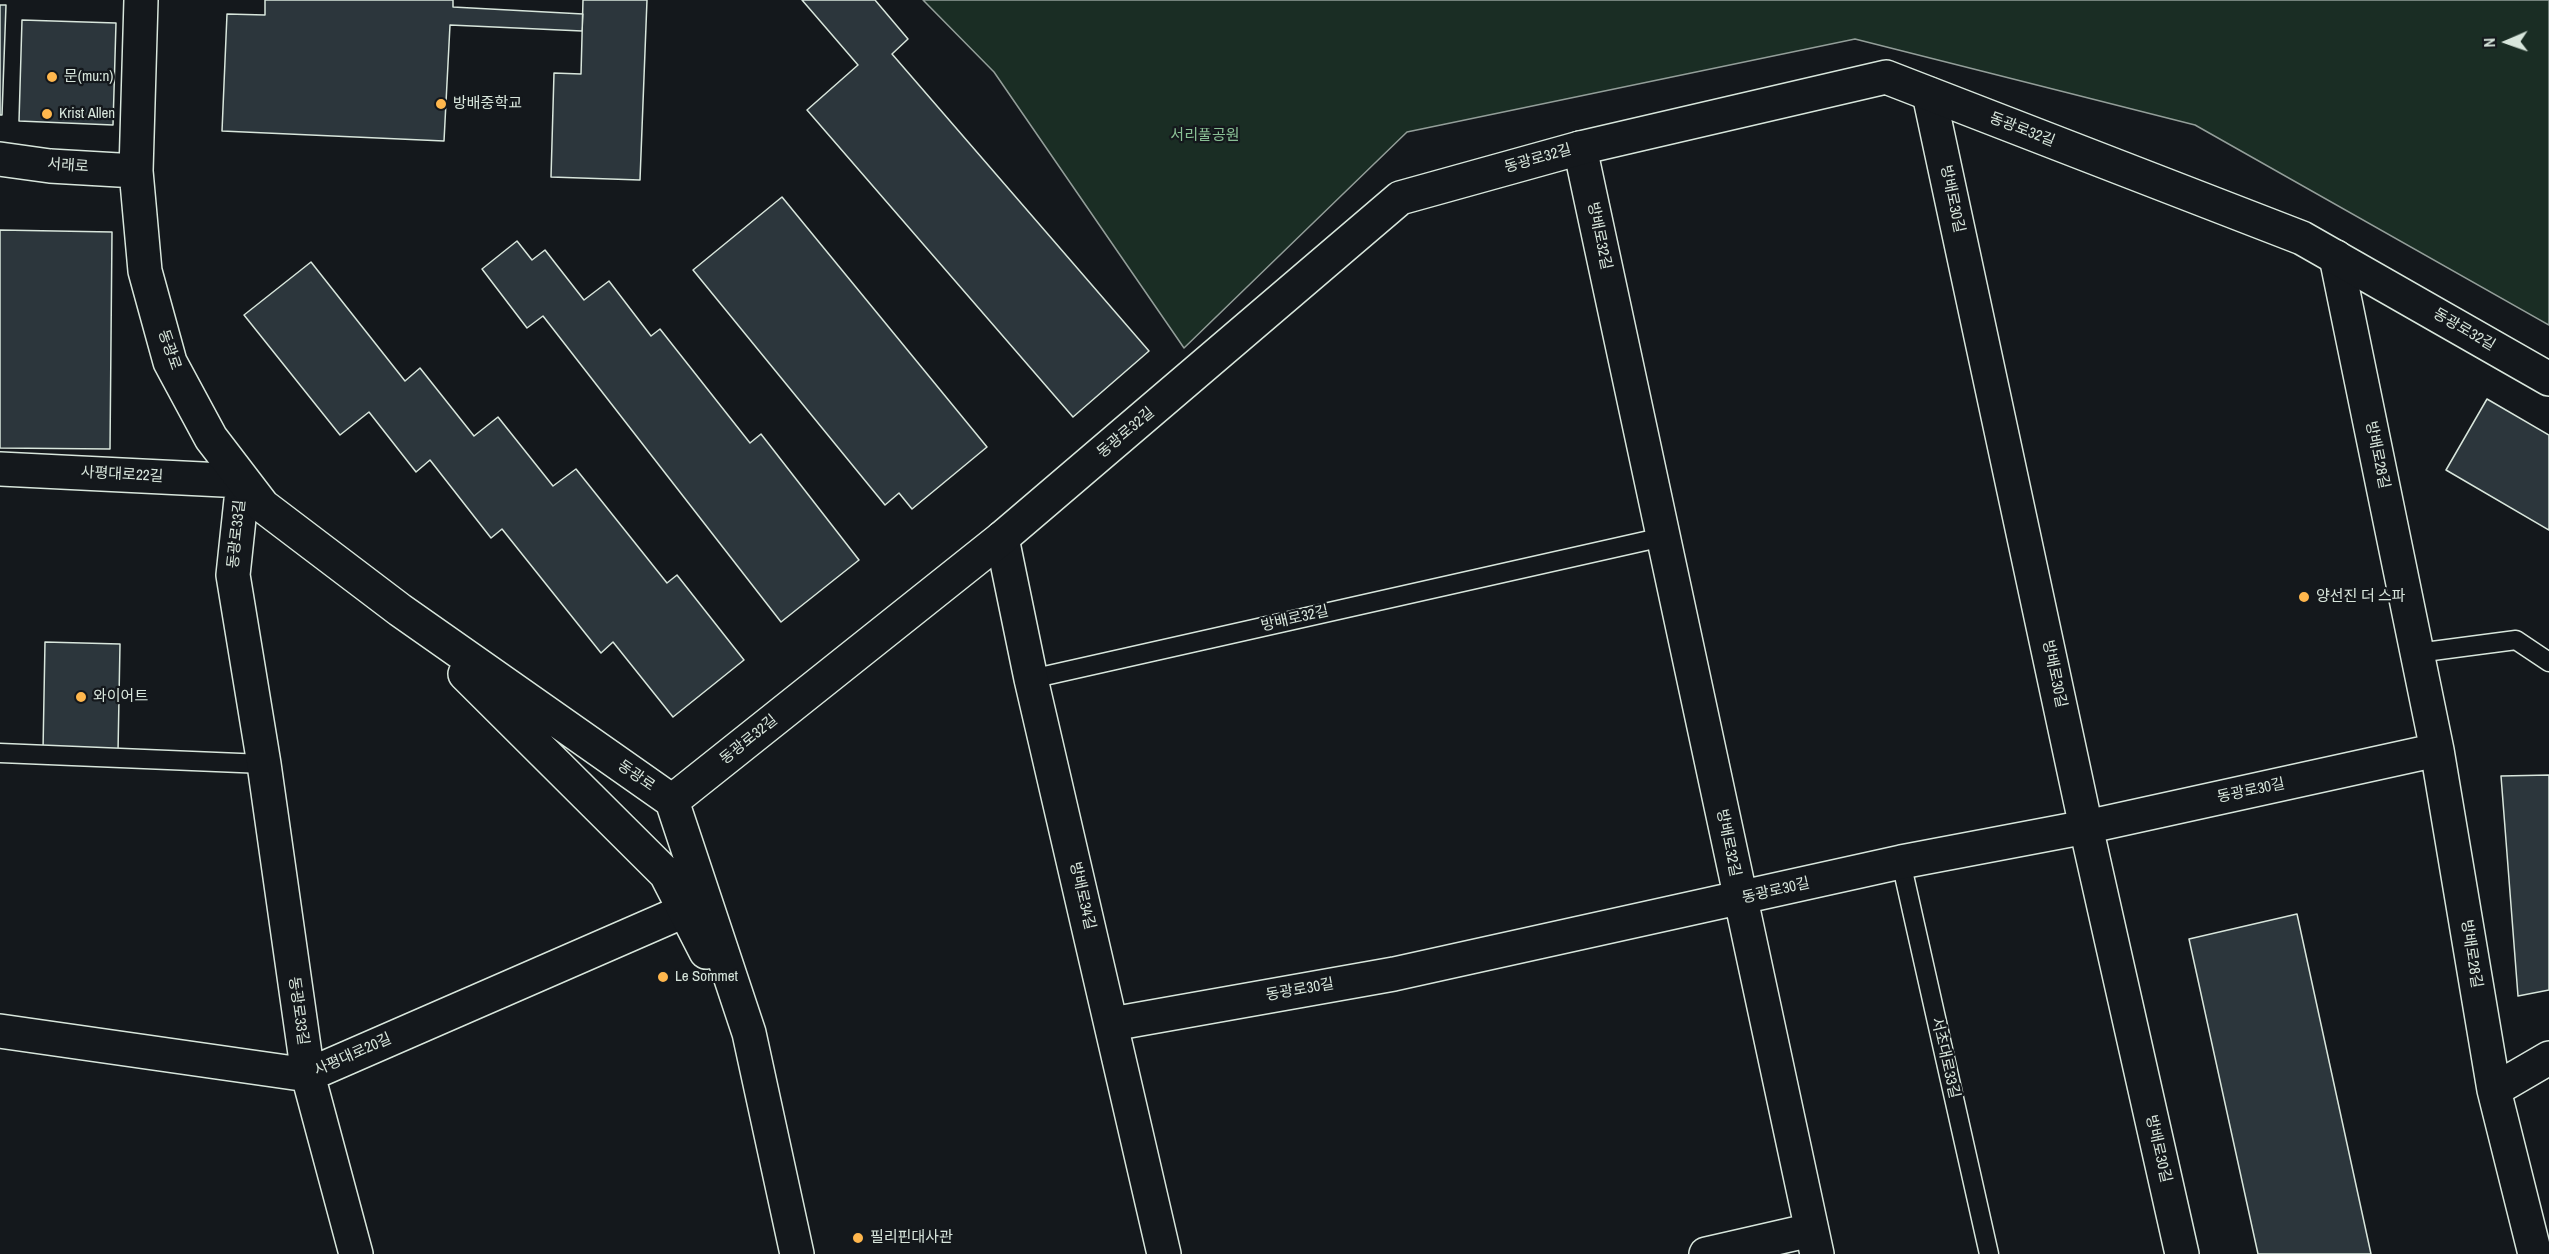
<!DOCTYPE html>
<html>
<head>
<meta charset="utf-8">
<style>
  body { margin:0 }
  #map { position:relative; width:2549px; height:1254px; overflow:hidden; background:#14181c; font-family:"Archivo Narrow",sans-serif }
  canvas { display:block }
  .north { position:absolute; left:2477px; top:12px; width:60px; height:60px; -webkit-text-stroke:4px #14181c; paint-order:stroke; rotate:268deg; font-size:16px; font-weight:700; line-height:24px; text-align:center; color:#d8e6dc }
  .north::after { content:''; display:block; margin:auto; width:21px; height:27px; background:#d8e6dc; clip-path:polygon(50% 0,100% 100%,50% 72%,0 100%) }
</style>
</head>
<body>
<div id="map">
<canvas width="2549" height="1254"></canvas>
<div class="north">N</div>
</div>
<script>
const c = document.querySelector('canvas').getContext('2d');
c.lineJoin = 'round';
function fillPath(path, color) {
  c.fillStyle = color;
  c.fill(path, 'evenodd');
}
function strokePath(path, color, width, dash) {
  c.strokeStyle = color;
  c.lineWidth = width;
  c.lineCap = dash ? 'butt' : 'round';
  c.setLineDash(dash || []);
  c.stroke(path);
}
function write(font, color, halo, rows, align = 'center') {
  c.font = font + ' "Archivo Narrow","Noto Sans KR",sans-serif';
  c.lineWidth = 4.5;
  c.setLineDash([]);
  c.textBaseline = 'middle';
  c.strokeStyle = halo;
  c.fillStyle = color;
  for (const [text, x, y, turn = 0] of rows) {
    c.save();
    c.translate(x, y);
    c.rotate((+turn || 0) * Math.PI / 180);
    c.textAlign = isNaN(turn) ? turn : align;
    if (halo) c.strokeText(text, 0, 0);
    c.fillText(text, 0, 0);
    c.restore();
  }
}
const green = new Path2D(`
  M 923,0 L 2549,0 L 2549,325 L 2195,125 L 1855,39 L 1407,132 L 1184,348 L 994,72 Z`);
fillPath(green, '#1a2d24');
strokePath(green, '#939e99', 1.5);
const building = new Path2D(`
  M 265,0 L 453,0 L 453,7 L 583,14 L 582,31 L 450,25 L 444,141 L 222,131 L 227,14 L 265,15 Z
  M 583,0 L 647,0 L 640,180 L 551,177 L 554,73 L 581,74 Z
  M 802,0 L 875,0 L 908,39 L 892,54 L 1149,351 L 1073,417 L 807,110 L 858,65 Z
  M 0,5 L 6,5 L 2,115 L 0,115 Z
  M 22,20 L 116,23 L 113,125 L 19,121 Z
  M 782,197 L 987,447 L 912,509 L 899,493 L 885,505 L 693,270 Z
  M 0,230 L 112,232 L 110,449 L 0,448 Z
  M 517,241 L 532,260 L 545,250 L 584,300 L 609,281 L 651,336 L 660,329 L 750,443 L 761,434 L 859,560 L 781,622 L 543,316 L 527,328 L 482,269 Z
  M 311,262 L 405,381 L 420,368 L 474,436 L 498,417 L 553,486 L 576,469 L 667,583 L 677,575 L 744,660 L 673,717 L 613,642 L 601,653 L 502,529 L 491,538 L 430,460 L 416,472 L 369,412 L 340,435 L 244,315 Z
  M 2487,399 L 2549,435 L 2549,530 L 2446,470 Z
  M 45,642 L 120,644 L 118,752 L 43,750 Z
  M 2549,775 L 2549,990 L 2518,996 L 2501,776 Z
  M 2297,914 L 2371,1254 L 2258,1254 L 2189,939 Z`);
fillPath(building, '#2c363c');
strokePath(building, '#d8e6dc', 1.5);
const service = new Path2D(`
  M 2417,653 L 2516,640 L 2549,662
  M 1031,679 L 1663,537
  M 0,753 L 264,764
  M 1901,862 L 1989,1254`);
const minor = new Path2D(`
  M 1929,94 L 2086,827 L 2182,1254
  M 1580,148 L 1817,1254
  M 2336,257 L 2437,750 L 2494,1090 L 2535,1254
  M 0,469 L 243,481 L 233,575 L 264,764 L 308,1075 L 356,1254
  M 1002,538 L 1031,679 L 1164,1254
  M 1112,1024 L 1394,974 L 1901,862 L 2086,827 L 2437,750
  M 0,1031 L 308,1075 L 684,911
  M 2494,1090 L 2549,1058
  M 1706,1254 L 1811,1230`);
const tertiary = new Path2D(`
  M 141,0 L 136,171 L 145,271 L 170,362 L 211,438 L 263,506 L 400,610 L 672,801 L 749,1033 L 797,1254
  M 0,159 L 50,166 L 136,171
  M 465,674 L 666,874 L 706,952
  M 672,801 L 1002,538 L 1400,198 L 1580,148 L 1886,77 L 2302,238 L 2549,379`);
strokePath(service, '#d8e6dc', 21);
strokePath(minor, '#d8e6dc', 36);
strokePath(tertiary, '#d8e6dc', 36);
strokePath(service, '#14181c', 18);
strokePath(minor, '#14181c', 33);
strokePath(tertiary, '#14181c', 33);
for (const [x, y, r, color] of [
  [52,77,6,"#ffb74d"],
  [441,104,6,"#ffb74d"],
  [47,114,6,"#ffb74d"],
  [2304,597,6,"#ffb74d"],
  [81,697,6,"#ffb74d"],
  [663,977,6,"#ffb74d"],
  [858,1238,6,"#ffb74d"]
]) {
  const dot = new Path2D();
  dot.arc(x, y, r, 0, 2 * Math.PI);
  c.fillStyle = color;
  c.fill(dot);
  strokePath(dot, '#14181c', 2);
}
write('15px', '#d8e6dc', '#14181c', [
  ["문(mu:n)",64,77],
  ["방배중학교",453,104],
  ["Krist Allen",59,114],
  ["양선진 더 스파",2316,597],
  ["와이어트",93,697],
  ["Le Sommet",675,977],
  ["필리핀대사관",870,1238]
], 'left');
write('15px', '#d8e6dc', '#14181c', [
  ["동광로32길",2022,130,21],
  ["동광로32길",1538,159,-16],
  ["서래로",68,166,4],
  ["방배로30길",1952,199,78],
  ["방배로32길",1599,236,78],
  ["동광로32길",2464,330,30],
  ["동광로",169,350,71],
  ["동광로32길",1126,433,-40],
  ["방배로28길",2377,455,78],
  ["사평대로22길",122,475,3],
  ["동광로33길",237,534,-84],
  ["방배로32길",1295,619,-13],
  ["방배로30길",2054,674,78],
  ["동광로32길",749,740,-39],
  ["동광로",636,776,35],
  ["동광로30길",2251,791,-12],
  ["방배로32길",1728,843,78],
  ["동광로30길",1776,891,-13],
  ["방배로34길",1082,896,77],
  ["방배로28길",2471,954,81],
  ["동광로30길",1300,990,-10],
  ["동광로33길",298,1011,82],
  ["사평대로20길",353,1055,-24],
  ["서초대로33길",1945,1058,77],
  ["방배로30길",2158,1149,77]
]);
write('15px', '#8ac095', '#14181c', [
  ["서리풀공원",1205,136]
]);
</script>
</body>
</html>
